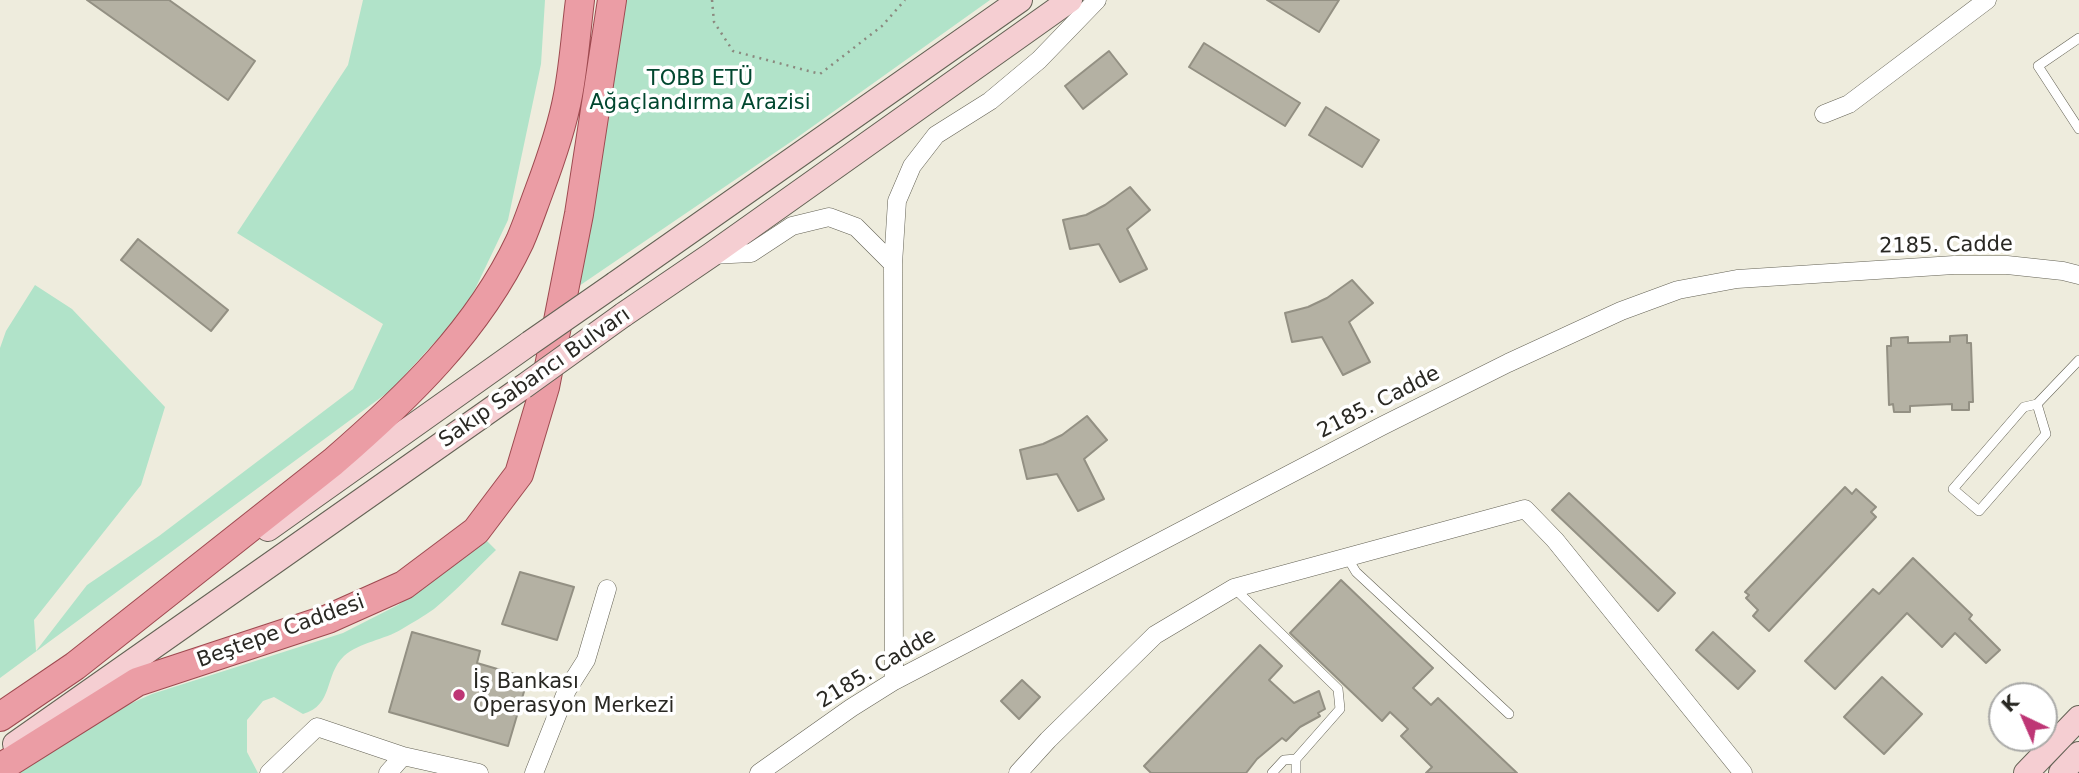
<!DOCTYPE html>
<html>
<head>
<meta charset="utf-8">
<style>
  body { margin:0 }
  #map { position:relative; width:2079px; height:773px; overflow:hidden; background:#eeecdd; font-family:"DejaVu Sans",sans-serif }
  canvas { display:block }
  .north { position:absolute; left:1988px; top:682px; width:70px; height:70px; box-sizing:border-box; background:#fff; border:2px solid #a9a9a7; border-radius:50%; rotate:316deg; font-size:19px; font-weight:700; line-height:28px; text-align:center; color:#292823 }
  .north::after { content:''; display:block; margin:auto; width:24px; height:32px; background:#be3675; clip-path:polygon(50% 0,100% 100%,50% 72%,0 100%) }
</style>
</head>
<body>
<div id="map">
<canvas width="2079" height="773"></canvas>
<div class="north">K</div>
</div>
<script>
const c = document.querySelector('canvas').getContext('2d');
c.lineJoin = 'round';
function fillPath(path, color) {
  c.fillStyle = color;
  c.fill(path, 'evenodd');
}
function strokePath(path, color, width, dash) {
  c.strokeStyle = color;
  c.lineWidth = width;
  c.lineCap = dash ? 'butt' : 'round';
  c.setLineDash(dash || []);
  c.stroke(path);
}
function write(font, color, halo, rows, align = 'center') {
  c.font = font + ' "DejaVu Sans",sans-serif';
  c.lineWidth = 7;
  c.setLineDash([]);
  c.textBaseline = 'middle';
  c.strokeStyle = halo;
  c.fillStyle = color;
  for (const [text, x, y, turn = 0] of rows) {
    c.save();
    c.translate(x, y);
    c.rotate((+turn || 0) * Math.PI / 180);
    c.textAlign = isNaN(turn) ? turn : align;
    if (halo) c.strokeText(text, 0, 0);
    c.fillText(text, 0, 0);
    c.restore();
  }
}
fillPath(new Path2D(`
  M 363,0 L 545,0 L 541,64 L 508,220 L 466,308 L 391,390 L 0,678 L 0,348 L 6,331 L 35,285 L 72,309 L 165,407 L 141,485 L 34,620 L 36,651 L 87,585 L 159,536 L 353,389 L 383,324 L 237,233 L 348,65 Z
  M 619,0 L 990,0 L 795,139 L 579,286 Z
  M 485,539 L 496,550 C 476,569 456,591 434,609 C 424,616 412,623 402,629 C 384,640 360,642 344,656 C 324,675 334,705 303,714 L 274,697 L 263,701 L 247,720 L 247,752 L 258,773 L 20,773 L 103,716 L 152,694 L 343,633 L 398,605 Z`), '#b1e3c9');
const building = new Path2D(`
  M 87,0 L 169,0 L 255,61 L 228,100 Z
  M 1267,0 L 1339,0 L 1319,32 Z
  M 1204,43 L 1300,103 L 1285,126 L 1189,67 Z
  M 1109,51 L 1127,74 L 1083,109 L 1065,86 Z
  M 1326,107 L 1379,140 L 1362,167 L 1309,135 Z
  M 1130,187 L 1150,210 L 1127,229 L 1147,269 L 1120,282 L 1099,244 L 1070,249 L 1063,220 L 1086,215 L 1105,205 Z
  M 138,239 L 228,310 L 211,331 L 121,260 Z
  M 1352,280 L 1373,303 L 1349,322 L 1370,362 L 1343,375 L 1322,337 L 1292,342 L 1285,313 L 1308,307 L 1327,298 Z
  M 1967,335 L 1967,343 L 1971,343 L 1973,402 L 1969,402 L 1969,410 L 1952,410 L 1952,404 L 1910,406 L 1910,412 L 1894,412 L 1893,404 L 1889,405 L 1887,346 L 1891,346 L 1891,338 L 1908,337 L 1908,343 L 1950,342 L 1950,336 Z
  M 1087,416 L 1107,440 L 1084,459 L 1104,499 L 1078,511 L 1057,474 L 1027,479 L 1020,450 L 1043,444 L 1062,435 Z
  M 1845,487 L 1852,494 L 1856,489 L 1876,507 L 1871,512 L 1876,517 L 1769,631 L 1753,616 L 1758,610 L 1746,598 L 1749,595 L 1745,592 Z
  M 1569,493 L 1675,593 L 1658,611 L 1552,510 Z
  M 1913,558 L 1972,615 L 1969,619 L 2000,650 L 1986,663 L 1955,633 L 1942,647 L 1907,613 L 1835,689 L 1805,661 L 1873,589 L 1879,594 Z
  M 520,572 L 574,587 L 557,640 L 502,624 Z
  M 1341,580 L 1433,668 L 1413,688 L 1431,705 L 1438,698 L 1517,773 L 1426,773 L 1432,767 L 1401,736 L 1408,729 L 1390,712 L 1382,721 L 1290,633 Z
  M 412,632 L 480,651 L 477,663 L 528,678 L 508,746 L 389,712 Z
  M 1713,632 L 1755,671 L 1738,689 L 1696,650 Z
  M 1260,645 L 1282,666 L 1269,680 L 1294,703 L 1319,691 L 1325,709 L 1318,713 L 1320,716 L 1300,727 L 1286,741 L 1282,738 L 1257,759 L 1246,773 L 1151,773 L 1144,766 Z
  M 1882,677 L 1922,714 L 1884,754 L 1844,717 Z
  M 1022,680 L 1040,697 L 1019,719 L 1001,701 Z`);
fillPath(building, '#b4b1a3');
strokePath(building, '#939083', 2);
const lane = new Path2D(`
  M 2079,38 L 2038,66 L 2079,129
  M 2037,404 L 2046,434 L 1979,511 L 1953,489 L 2024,407 L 2037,404 L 2079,360
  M 1347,557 L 1356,572 L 1509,714
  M 1234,588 L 1338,689 L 1340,709 L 1296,759 L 1296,773
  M 1272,773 L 1284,760 L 1296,759`);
const street = new Path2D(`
  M 1824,114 L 1849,104 L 1987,0
  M 711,255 L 751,253 L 792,226 L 829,217 L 856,227 L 893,264
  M 894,681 L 893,264 L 897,201 L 912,166 L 936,135 L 990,101 L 1039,60 L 1097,0
  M 269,773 L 317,727 L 403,756
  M 388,773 L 403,756 L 479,773
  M 534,773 L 567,690 L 586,660 L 607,589
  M 759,773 L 851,708 L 894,681 L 1382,426 L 1508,363 L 1621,311 L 1678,290 L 1737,279 L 1954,265 L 2007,265 L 2063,271 L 2079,275
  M 1018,773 L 1048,740 L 1155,635 L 1234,588 L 1525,509 L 1555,540 L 1743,773`);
const secondary = new Path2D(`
  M 615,284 L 1020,0
  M 623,315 L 711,255 L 1070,0
  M 268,529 L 530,343
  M 15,744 L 523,387
  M 2026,773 L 2079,718
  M 2061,773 L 2079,754`);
const primary = new Path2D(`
  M 0,717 L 75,666 L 333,462 C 407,398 478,330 520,241 C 527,225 533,207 539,191 C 551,159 562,128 568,95 C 574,64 576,31 580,0
  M 0,768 L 137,682 L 328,619 L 404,585 L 476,531 L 519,474 L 545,387 L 579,214 L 612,0`);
strokePath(lane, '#646255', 10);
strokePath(street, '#646255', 19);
strokePath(secondary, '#646255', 26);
strokePath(primary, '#9e4a50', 30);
strokePath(new Path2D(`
  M 712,0 L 714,22 L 733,51 L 820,74 L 882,26 L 905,0`), '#8b897f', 2.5, [2, 5]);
strokePath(lane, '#fff', 9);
strokePath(street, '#fff', 18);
strokePath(secondary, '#f5ced2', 24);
strokePath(primary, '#eb9da5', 28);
const secondaryBridge = new Path2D(`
  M 530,343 L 615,284
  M 523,387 L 623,315`);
strokePath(secondaryBridge, '#646255', 26, []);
strokePath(secondaryBridge, '#f5ced2', 24);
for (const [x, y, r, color] of [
  [459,695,7,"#be3675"]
]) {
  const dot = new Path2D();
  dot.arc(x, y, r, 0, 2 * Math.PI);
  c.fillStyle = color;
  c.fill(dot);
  strokePath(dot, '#fff', 2.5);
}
write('21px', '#01472f', '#fff', [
  ["TOBB ETÜ",700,80],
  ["Ağaçlandırma Arazisi",700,104]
]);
write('21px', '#292823', '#fff', [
  ["2185. Cadde",1946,246,-1],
  ["Sakıp Sabancı Bulvarı",535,378,-35],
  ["2185. Cadde",1379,403,-27],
  ["Beştepe Caddesi",281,632,-20],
  ["2185. Cadde",877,669,-31]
]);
write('21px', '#292823', '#fff', [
  ["İş Bankası",473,683],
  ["Operasyon Merkezi",473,707]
], 'left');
</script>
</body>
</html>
